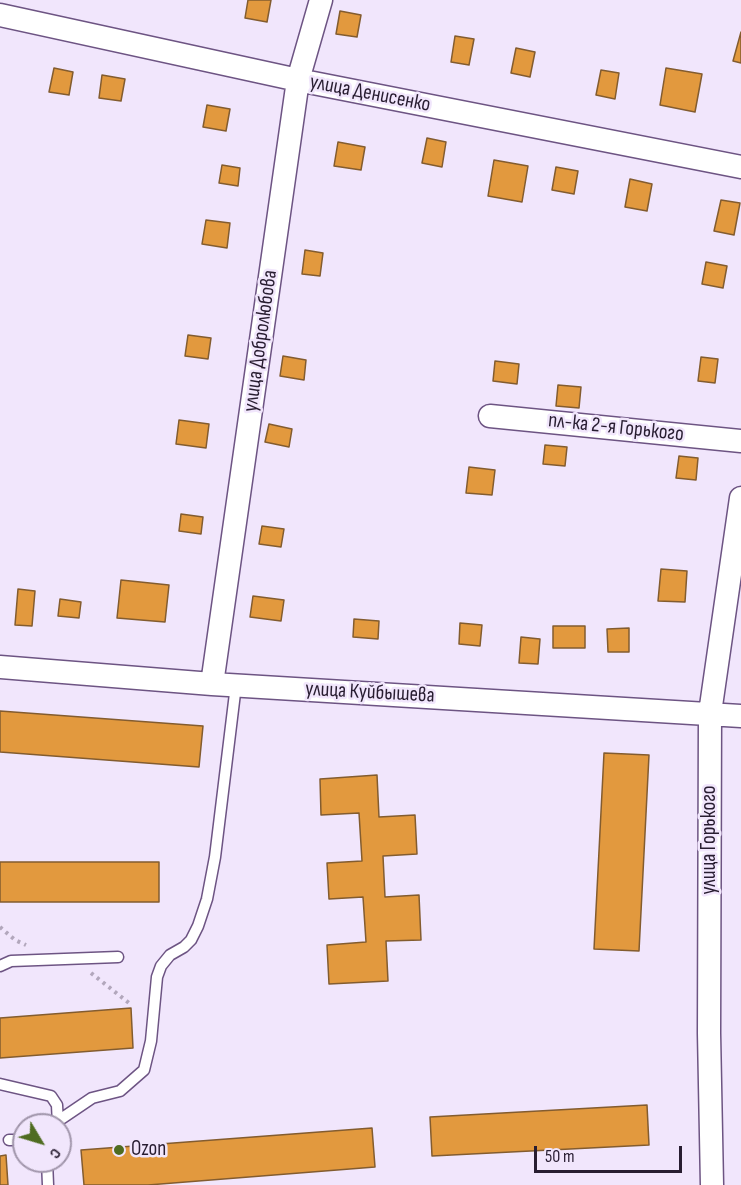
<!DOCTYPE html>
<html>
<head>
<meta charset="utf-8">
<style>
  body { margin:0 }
  #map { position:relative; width:741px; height:1185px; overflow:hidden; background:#f1e6fc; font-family:"Sofia Sans Condensed",sans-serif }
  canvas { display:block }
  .north { position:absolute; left:12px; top:1113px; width:60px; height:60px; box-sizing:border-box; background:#f1e6fc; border:2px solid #a196ab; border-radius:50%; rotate:128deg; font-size:16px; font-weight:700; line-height:24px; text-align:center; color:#281d31 }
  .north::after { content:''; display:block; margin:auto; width:21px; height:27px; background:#4f6c21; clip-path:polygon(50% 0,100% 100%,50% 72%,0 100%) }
  .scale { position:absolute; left:534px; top:1146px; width:148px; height:27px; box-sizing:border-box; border:3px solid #281d31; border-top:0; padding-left:8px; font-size:18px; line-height:21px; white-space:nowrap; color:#281d31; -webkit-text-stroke:4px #f1e6fc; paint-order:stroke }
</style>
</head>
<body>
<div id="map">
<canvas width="741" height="1185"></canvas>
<div class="north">С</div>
<div class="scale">50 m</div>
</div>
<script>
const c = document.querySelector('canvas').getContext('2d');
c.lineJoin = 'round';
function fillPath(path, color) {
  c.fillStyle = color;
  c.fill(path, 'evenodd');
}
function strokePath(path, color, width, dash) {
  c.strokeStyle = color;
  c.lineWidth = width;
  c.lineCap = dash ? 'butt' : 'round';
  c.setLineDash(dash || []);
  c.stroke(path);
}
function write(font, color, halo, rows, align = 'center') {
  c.font = font + ' "Sofia Sans Condensed",sans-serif';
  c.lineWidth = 5;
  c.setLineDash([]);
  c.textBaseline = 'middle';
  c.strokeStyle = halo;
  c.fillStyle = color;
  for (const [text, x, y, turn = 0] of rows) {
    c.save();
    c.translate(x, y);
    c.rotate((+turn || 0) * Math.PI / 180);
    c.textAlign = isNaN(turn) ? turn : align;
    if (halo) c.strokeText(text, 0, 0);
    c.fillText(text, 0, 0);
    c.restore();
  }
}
const building = new Path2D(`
  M 248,0 L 271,0 L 267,22 L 245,18 Z
  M 340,11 L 361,15 L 357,37 L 336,34 Z
  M 741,32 L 741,63 L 733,61 Z
  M 455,36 L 474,39 L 469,65 L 451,62 Z
  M 516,48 L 535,52 L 530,77 L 511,73 Z
  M 54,68 L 73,72 L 69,95 L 49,92 Z
  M 666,68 L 702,74 L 695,112 L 660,105 Z
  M 601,70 L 619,73 L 615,99 L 596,95 Z
  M 102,75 L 125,79 L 121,101 L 99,98 Z
  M 207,105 L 230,109 L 226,131 L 203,127 Z
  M 427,138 L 446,142 L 442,167 L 422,163 Z
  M 338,142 L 365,147 L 361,170 L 334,166 Z
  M 494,160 L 528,166 L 522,202 L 488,196 Z
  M 222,165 L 240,168 L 238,186 L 219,183 Z
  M 556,167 L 578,171 L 574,194 L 552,190 Z
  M 630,179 L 652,184 L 647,211 L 625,207 Z
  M 721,200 L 740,203 L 734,235 L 714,231 Z
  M 206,220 L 230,223 L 227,248 L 202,244 Z
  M 305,250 L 323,253 L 320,276 L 302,274 Z
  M 706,262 L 727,266 L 723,288 L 702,284 Z
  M 188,335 L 211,338 L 208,359 L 185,356 Z
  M 283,356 L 306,360 L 304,380 L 280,376 Z
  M 701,357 L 718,359 L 715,383 L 698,381 Z
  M 495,361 L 519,364 L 517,384 L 493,381 Z
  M 558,385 L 581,387 L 579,408 L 556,406 Z
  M 179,420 L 209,424 L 206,448 L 176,444 Z
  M 269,424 L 292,429 L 289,447 L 265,442 Z
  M 545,445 L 567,447 L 565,466 L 543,464 Z
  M 679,456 L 698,458 L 696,480 L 676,478 Z
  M 469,467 L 495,470 L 492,495 L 466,493 Z
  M 181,514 L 203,517 L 201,534 L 179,531 Z
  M 262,526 L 284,529 L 281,547 L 259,544 Z
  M 661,569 L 687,571 L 685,602 L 658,601 Z
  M 121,580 L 169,585 L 165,622 L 117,618 Z
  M 18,589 L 35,591 L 32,626 L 15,625 Z
  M 253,596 L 284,600 L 281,621 L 250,617 Z
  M 60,599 L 81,602 L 79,618 L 58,616 Z
  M 354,619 L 379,621 L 378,639 L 353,637 Z
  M 460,623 L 482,625 L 480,646 L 459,644 Z
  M 553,626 L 585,626 L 585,648 L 553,648 Z
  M 629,628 L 629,652 L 608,652 L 607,629 Z
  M 521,637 L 540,639 L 538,664 L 519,663 Z
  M 0,711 L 203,726 L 199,767 L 0,752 Z
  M 604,753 L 649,755 L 639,951 L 594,949 Z
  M 377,775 L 379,817 L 415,815 L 417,854 L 383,856 L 385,897 L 419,895 L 421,940 L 386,941 L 388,981 L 329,984 L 327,945 L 366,942 L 363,897 L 329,899 L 327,863 L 362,861 L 359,813 L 321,815 L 320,779 Z
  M 0,862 L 159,862 L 159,902 L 0,902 Z
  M 131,1008 L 133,1048 L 0,1058 L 0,1018 Z
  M 647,1105 L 649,1145 L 432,1156 L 430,1117 Z
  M 372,1128 L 375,1167 L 148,1185 L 84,1185 L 81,1150 Z
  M 6,1155 L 8,1185 L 0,1185 L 0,1156 Z`);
fillPath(building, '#e2993e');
strokePath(building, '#835c2f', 1.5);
const lane = new Path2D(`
  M 0,966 L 11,961 L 118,957
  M 0,1084 L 51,1096 L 57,1105 L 58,1125
  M 58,1121 L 92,1098 L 120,1091 L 144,1070 L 151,1041 L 157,977 L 161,966 L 170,955 L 184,947 L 191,940 L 198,926 L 207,899 L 215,857 L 236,685
  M 9,1140 L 24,1140
  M 47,1161 L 48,1185`);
const street = new Path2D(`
  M 0,15 L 298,80 L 741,167
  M 490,416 L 741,441
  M 0,667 L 212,684 L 741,716
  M 212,684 L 298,80 L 321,0
  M 712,1185 L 709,1033 L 710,713 L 741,498`);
strokePath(lane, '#6d5483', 13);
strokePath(street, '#6d5483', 25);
strokePath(new Path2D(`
  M 0,927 L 15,940 L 26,945
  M 91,973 L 129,1003`), '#b2a7bc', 4, [3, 4.5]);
strokePath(lane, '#fff', 10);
strokePath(street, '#fff', 22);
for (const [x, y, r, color] of [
  [119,1150,6,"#4f6c21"]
]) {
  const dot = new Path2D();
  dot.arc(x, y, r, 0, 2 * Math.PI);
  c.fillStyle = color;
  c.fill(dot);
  strokePath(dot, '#f1e6fc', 2);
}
write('21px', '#281d31', '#f1e6fc', [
  ["улица Денисенко",370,94,11],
  ["улица Добролюбова",261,341,-82],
  ["пл-ка 2-я Горького",616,428,6],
  ["улица Куйбышева",370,693,3],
  ["улица Горького",710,840,-90]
]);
write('21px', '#281d31', '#f1e6fc', [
  ["Ozon",131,1150]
], 'left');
</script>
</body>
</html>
